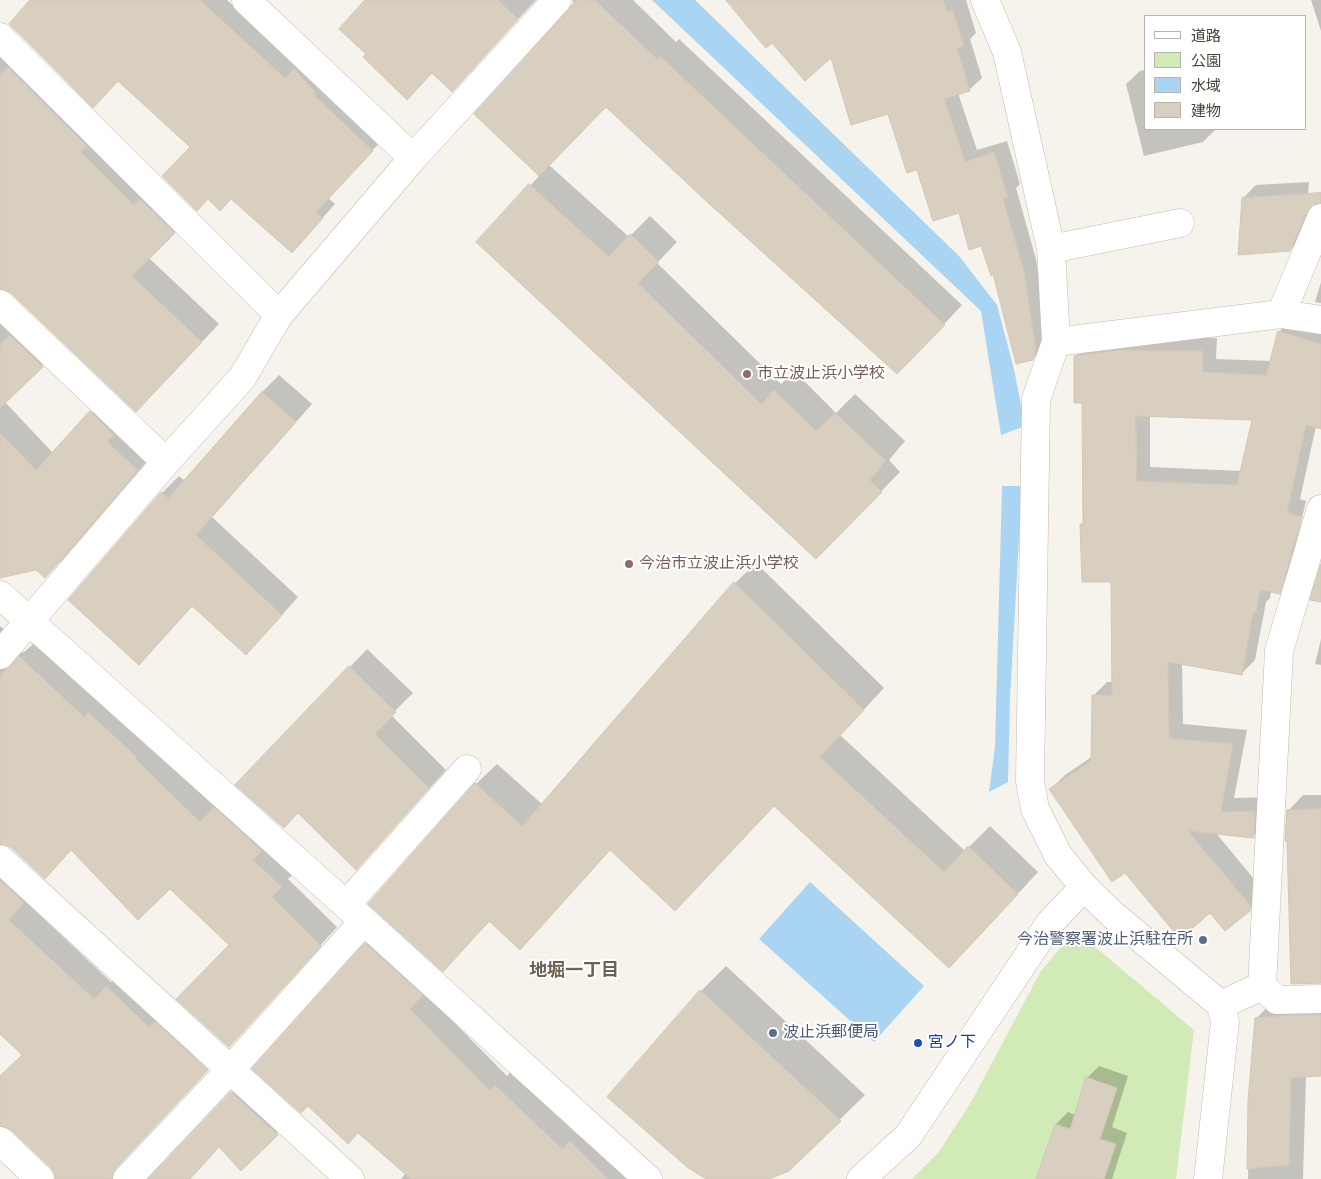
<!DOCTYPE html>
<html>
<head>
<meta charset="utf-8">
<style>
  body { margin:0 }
  #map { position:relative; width:1321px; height:1179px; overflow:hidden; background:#f6f3ec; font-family:"Varela Round","Noto Sans JP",sans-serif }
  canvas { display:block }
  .legend { position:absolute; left:1144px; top:15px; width:162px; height:115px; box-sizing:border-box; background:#fff; border:1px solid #b7b4b0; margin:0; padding:6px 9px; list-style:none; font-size:15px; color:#4b4439 }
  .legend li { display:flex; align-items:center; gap:10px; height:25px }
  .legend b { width:25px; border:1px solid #b7b4b0 }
</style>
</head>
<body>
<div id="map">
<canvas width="1321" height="1179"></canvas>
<ul class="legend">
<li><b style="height:6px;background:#fff"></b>道路</li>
<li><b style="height:14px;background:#d2eab5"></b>公園</li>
<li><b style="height:14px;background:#a9d4f2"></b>水域</li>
<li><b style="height:14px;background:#d8cfc1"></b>建物</li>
</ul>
</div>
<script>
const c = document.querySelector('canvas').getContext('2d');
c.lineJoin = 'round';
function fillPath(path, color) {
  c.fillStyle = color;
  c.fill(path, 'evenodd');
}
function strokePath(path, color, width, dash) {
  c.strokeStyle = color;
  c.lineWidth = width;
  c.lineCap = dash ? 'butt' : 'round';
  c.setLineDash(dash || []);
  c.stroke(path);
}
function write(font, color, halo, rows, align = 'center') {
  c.font = font + ' "Varela Round","Noto Sans JP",sans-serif';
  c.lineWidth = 4;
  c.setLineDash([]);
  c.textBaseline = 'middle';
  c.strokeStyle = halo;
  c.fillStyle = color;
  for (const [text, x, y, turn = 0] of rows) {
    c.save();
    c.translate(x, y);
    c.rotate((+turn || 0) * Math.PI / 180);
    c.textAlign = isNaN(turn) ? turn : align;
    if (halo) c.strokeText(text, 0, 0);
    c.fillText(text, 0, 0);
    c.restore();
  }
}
fillPath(new Path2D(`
  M 1075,930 L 1194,1030 L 1176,1179 L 912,1179 L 938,1153 L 970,1104 L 1041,971 Z`), '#d2eab5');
fillPath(new Path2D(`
  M 652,0 L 695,0 L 959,256 L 997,305 L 1014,369 L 1025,426 L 1001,435 L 981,311 Z
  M 1002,486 L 1022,486 L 1010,698 L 1008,782 L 989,792 L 995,747 Z
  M 810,882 L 924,986 L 874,1042 L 759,939 Z`), '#a9d4f2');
fillPath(new Path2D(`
  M 32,0 L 227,0 L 298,66 L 385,137 L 328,198 L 335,204 L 292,252 L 191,147 Z
  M 367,0 L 536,0 L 452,90 L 433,72 L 368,53 Z
  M 573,0 L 633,0 L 676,42 L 679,39 L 962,305 L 916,354 L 606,106 L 549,165 L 629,237 L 650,216 L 677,242 L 657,263 L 781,384 L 794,371 L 836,413 L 855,394 L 905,441 L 889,460 L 900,472 L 816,558 L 478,242 L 540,175 L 476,114 L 573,4 Z
  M 727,0 L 966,0 L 976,33 L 970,39 L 982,78 L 969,90 L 958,93 L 977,150 L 1007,141 L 1020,184 L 1016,188 L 1036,259 L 1048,337 L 1045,346 L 1032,359 L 982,245 L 960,211 L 889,113 L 832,56 L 772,41 Z
  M 1311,0 L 1321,0 L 1321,31 Z
  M 0,37 L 191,215 L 149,258 L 219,324 L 153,393 L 12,292 L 2,287 L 6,297 L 60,348 L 5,402 L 53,453 L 109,395 L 155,452 L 63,559 L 45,577 L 36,568 L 0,568 Z
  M 1145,70 L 1145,129 L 1216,129 L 1203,142 L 1144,156 L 1126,84 L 1140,71 Z
  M 1309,182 L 1306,214 L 1314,210 L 1303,236 L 1290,250 L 1243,198 L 1256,185 Z
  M 1321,282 L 1321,303 L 1315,302 Z
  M 1293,318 L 1321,320 L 1321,428 L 1316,426 L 1300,499 L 1306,501 L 1288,577 L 1274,591 L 1271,591 L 1270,598 L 1266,602 L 1255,660 L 1241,674 L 1182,663 L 1183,724 L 1247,730 L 1234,798 L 1269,797 L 1267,822 L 1253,836 L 1215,832 L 1264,891 L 1264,895 L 1249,910 L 1210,911 L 1125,872 L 1051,789 L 1065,775 L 1093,756 L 1093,696 L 1107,682 L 1113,682 L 1112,580 L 1081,525 L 1084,522 L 1083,402 L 1075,356 L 1089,342 L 1136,336 L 1217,338 L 1216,359 L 1271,361 L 1279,332 ZM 1150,415 L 1254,418 L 1242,471 L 1150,467 Z
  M 279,375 L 312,404 L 212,517 L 298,597 L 263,636 L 193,605 L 156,646 L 70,600 L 162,493 L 179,476 L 185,481 L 262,392 Z
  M 756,563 L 884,688 L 840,735 L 965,851 L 990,826 L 1038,872 L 970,946 L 775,804 L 611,849 L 520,948 L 490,921 L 443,970 L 476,784 L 497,764 L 542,804 L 735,583 Z
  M 0,626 L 4,629 L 2,634 L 16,653 L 24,652 L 38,640 L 298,869 L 288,879 L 337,927 L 229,1046 L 231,945 L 170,887 L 72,849 L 45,877 L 11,846 L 2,842 L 2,846 L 41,884 L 25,901 L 111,982 L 124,969 L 209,1038 L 66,1179 L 56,1179 L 56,1175 L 52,1167 L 12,1129 L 0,1125 L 0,1077 L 24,1054 L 0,1032 Z
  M 1321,639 L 1321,665 L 1315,664 Z
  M 367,649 L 413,693 L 391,715 L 446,770 L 356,868 L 350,667 Z
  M 1303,795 L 1321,795 L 1321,982 L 1288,811 Z
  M 382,928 L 425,993 L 507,1076 L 512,1070 L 578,1135 L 586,1127 L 639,1179 L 401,1179 L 406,1173 L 366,944 Z
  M 726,966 L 865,1095 L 788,1170 L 766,1179 L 708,1179 L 609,1097 L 701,991 Z
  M 1321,1000 L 1321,1075 L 1306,1076 L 1303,1179 L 1248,1179 L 1249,1101 L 1256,1019 L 1271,1003 Z
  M 1099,1066 L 1128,1076 L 1112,1127 L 1127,1133 L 1112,1179 L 1038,1179 L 1056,1124 L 1068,1112 L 1075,1115 L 1087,1078 Z
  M 245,1079 L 290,1120 L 241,1169 L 220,1146 L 189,1179 L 150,1179 Z`), '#0003');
const building = new Path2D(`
  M 30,0 L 200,0 L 285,78 L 294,69 L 315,92 L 315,96 L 373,151 L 316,212 L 323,218 L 292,253 L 231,199 L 220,211 L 208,199 L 197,211 L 162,176 L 190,147 L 118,81 L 93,108 L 29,43 L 9,24 Z
  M 365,0 L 498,0 L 518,19 L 452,92 L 432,73 L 407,100 L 363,57 L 366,54 L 339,29 Z
  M 577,0 L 595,0 L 657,59 L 660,56 L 945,325 L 897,374 L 704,199 L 606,107 L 539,176 L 474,114 Z
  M 726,0 L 943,0 L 947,12 L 953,10 L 964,46 L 957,48 L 970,91 L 944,99 L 965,162 L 994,152 L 1008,197 L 1003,199 L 1024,271 L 1036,350 L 1033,360 L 1016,364 L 993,274 L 991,276 L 981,246 L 969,250 L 959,213 L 933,221 L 917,170 L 907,173 L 888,114 L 851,125 L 831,58 L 805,81 L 772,43 L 766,48 Z
  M 8,67 L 87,146 L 81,152 L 134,205 L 140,199 L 175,233 L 132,276 L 202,342 L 136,412 L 11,293 L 0,289 L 0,76 Z
  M 529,184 L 609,257 L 630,234 L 659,262 L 638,283 L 761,404 L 774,390 L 816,431 L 835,413 L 886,461 L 870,480 L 882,492 L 816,559 L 476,242 Z
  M 1321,193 L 1321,203 L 1312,205 L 1307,212 L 1290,251 L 1238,255 L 1242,198 Z
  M 1278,331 L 1321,344 L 1321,429 L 1306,425 L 1287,513 L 1302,517 L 1280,594 L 1260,590 L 1256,613 L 1253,613 L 1242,675 L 1168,662 L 1169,738 L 1233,744 L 1221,812 L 1255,811 L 1254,838 L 1188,831 L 1250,905 L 1250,911 L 1225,931 L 1210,913 L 1180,939 L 1125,873 L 1112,882 L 1049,789 L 1091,761 L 1092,695 L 1112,695 L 1111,582 L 1082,582 L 1080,524 L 1083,524 L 1082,403 L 1074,403 L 1074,356 L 1121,350 L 1203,351 L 1203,372 L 1266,375 ZM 1136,416 L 1252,420 L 1237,485 L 1137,481 Z
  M 10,335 L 43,367 L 0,408 L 0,345 Z
  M 262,392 L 296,422 L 196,535 L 282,615 L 246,655 L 192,606 L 139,665 L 68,600 L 161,492 L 168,498 Z
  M 90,411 L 114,435 L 107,442 L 138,470 L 45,578 L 36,570 L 0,578 L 0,433 L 36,470 Z
  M 1321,564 L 1321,602 L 1310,600 Z
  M 734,582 L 864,710 L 820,757 L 944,872 L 968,846 L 1018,894 L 949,968 L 774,806 L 675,911 L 610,850 L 520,950 L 489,921 L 443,972 L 368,904 L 475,783 L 522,826 Z
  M 19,656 L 84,717 L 88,712 L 137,757 L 136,759 L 200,822 L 214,807 L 262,851 L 253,860 L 282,887 L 272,897 L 321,946 L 229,1047 L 176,999 L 229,945 L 170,889 L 138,920 L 71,850 L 45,879 L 11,847 L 0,844 L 0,676 Z
  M 349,666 L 396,712 L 375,734 L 429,788 L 356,870 L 298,813 L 284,828 L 235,785 Z
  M 1321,809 L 1321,983 L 1291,984 L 1287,841 L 1285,841 L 1287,810 Z
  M 0,880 L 24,902 L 9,920 L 94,999 L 106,986 L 149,1027 L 155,1021 L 208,1070 L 116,1168 L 112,1179 L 55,1179 L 55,1174 L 51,1168 L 11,1130 L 0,1126 L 0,1076 L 22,1055 L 0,1034 Z
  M 365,943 L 423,995 L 410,1009 L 490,1091 L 495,1085 L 562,1149 L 570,1141 L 608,1179 L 411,1179 L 358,1133 L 348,1144 L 308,1106 L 301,1113 L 252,1069 Z
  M 700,990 L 841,1121 L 789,1171 L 769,1179 L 706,1179 L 687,1167 L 607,1097 Z
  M 1292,1015 L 1321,1015 L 1321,1076 L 1291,1078 L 1289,1165 L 1247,1169 L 1248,1101 L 1255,1018 Z
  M 1086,1077 L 1117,1088 L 1100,1139 L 1116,1144 L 1104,1179 L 1036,1179 L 1055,1124 L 1070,1129 Z
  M 231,1092 L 278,1135 L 241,1171 L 219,1147 L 190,1179 L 148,1179 Z`);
fillPath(building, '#d8cfc1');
strokePath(building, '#d3c7b4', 1);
const minor = new Path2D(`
  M 246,0 L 413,158
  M 985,0 L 1007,52 L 1051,249 L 1056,342 L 1036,399 L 1030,781 L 1035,809 L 1058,855 L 1084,887 L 1113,915 L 1221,1005 L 1225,1022 L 1208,1179
  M 0,37 L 279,315 L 413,158 L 557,0
  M 1051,249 L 1180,223
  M 0,304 L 166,462 L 0,655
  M 1281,314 L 1321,218
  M 1056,342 L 1281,314 L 1321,320
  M 166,462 L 242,378 L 279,315
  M 0,595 L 364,921 L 648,1179
  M 0,859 L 350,1179
  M 346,905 L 467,769
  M 1262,986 L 1279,651 L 1321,509
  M 1262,986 L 1277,1000 L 1321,999
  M 1221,1005 L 1262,986
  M 0,1141 L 40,1179
  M 127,1179 L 231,1069 L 364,921
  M 861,1179 L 908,1136 L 1050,923 L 1084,887`);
strokePath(minor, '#c2bbae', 29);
strokePath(minor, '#fff', 28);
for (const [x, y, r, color] of [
  [747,374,5,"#8d6e63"],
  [629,564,5,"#8d6e63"],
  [1203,940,5,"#5c6f8a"],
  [773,1033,5,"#5c6f8a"],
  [918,1043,5,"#1a4fb4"]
]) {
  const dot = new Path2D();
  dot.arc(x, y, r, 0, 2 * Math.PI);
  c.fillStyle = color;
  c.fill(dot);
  strokePath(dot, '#fff', 2);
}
write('16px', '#785e54', '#fff', [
  ["市立波止浜小学校",757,374],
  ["今治市立波止浜小学校",639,564]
], 'left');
write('16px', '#4e5e75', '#fff', [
  ["今治警察署波止浜駐在所",1193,940],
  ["波止浜郵便局",783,1033,"left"]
], 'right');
write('16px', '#164399', '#fff', [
  ["宮ノ下",928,1043]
], 'left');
write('bold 18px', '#6e6250', '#fff', [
  ["地堀一丁目",574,971]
]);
</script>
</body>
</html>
